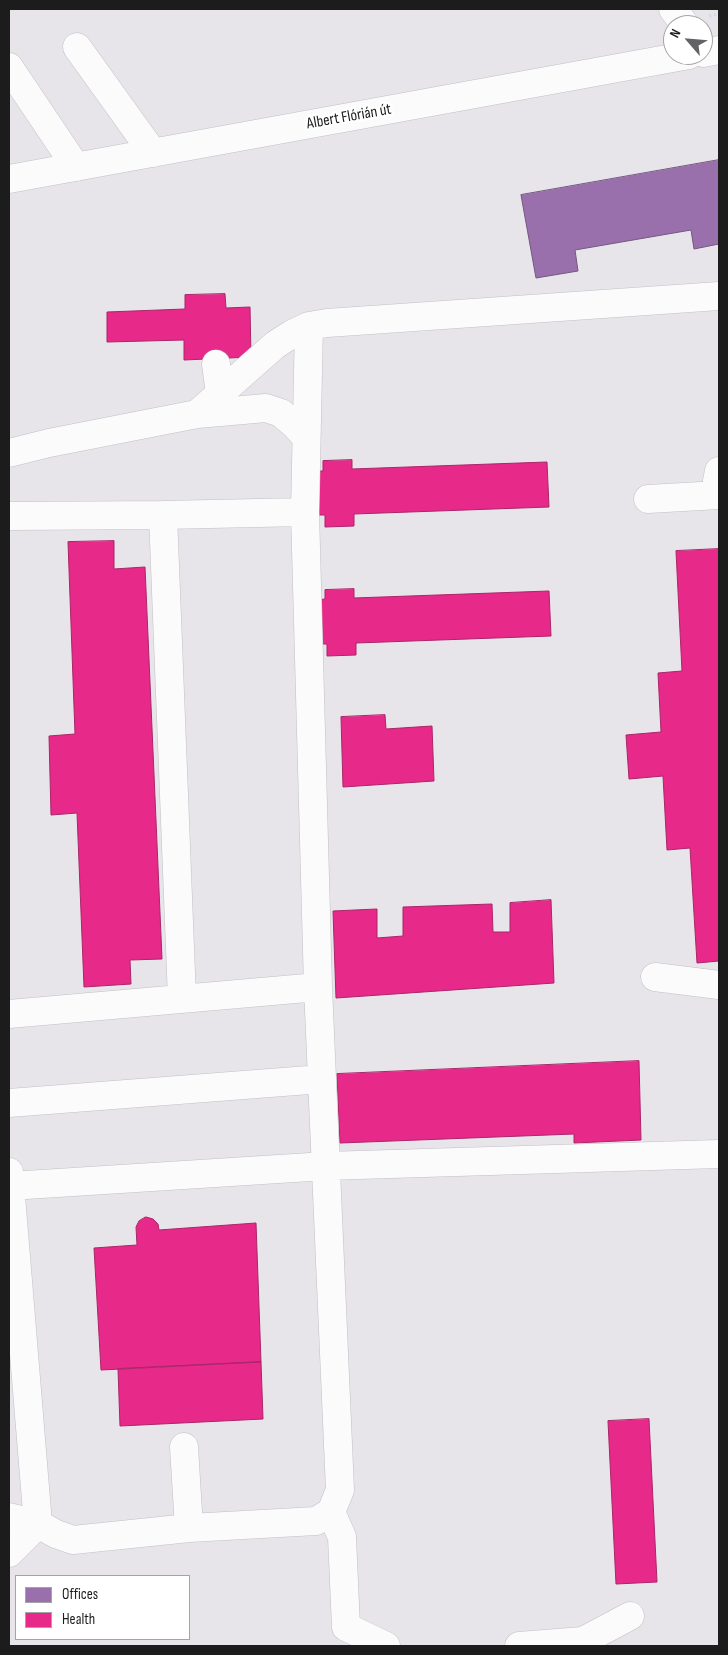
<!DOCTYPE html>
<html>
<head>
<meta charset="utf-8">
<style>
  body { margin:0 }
  #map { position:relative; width:728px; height:1655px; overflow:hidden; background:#e7e4ea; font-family:"Sofia Sans Condensed",sans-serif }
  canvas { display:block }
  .frame { position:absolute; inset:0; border:10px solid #1c1c1c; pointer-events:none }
  .legend { position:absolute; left:15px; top:1575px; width:175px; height:65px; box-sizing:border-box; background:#fff; border:1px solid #a4a4a4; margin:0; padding:6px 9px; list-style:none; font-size:15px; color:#1c1c1c }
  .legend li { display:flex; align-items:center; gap:10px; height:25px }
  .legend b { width:25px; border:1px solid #a4a4a4 }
  .north { position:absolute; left:663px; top:15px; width:50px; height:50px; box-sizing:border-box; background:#fff; border:1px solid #a4a4a4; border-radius:50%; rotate:297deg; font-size:14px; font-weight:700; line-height:20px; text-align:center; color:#1c1c1c }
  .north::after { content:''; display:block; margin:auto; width:18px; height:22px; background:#636264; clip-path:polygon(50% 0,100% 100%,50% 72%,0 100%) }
</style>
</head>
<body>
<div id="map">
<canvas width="728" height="1655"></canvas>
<div class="frame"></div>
<ul class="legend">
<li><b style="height:14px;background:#9970ab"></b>Offices</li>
<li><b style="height:14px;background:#e7298a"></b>Health</li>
</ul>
<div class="north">N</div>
</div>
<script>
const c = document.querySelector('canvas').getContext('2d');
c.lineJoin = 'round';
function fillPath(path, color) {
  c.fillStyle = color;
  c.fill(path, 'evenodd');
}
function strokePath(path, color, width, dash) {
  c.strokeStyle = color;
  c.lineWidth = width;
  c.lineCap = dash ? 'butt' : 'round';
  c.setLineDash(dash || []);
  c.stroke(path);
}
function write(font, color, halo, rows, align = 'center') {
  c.font = font + ' "Sofia Sans Condensed",sans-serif';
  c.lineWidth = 5;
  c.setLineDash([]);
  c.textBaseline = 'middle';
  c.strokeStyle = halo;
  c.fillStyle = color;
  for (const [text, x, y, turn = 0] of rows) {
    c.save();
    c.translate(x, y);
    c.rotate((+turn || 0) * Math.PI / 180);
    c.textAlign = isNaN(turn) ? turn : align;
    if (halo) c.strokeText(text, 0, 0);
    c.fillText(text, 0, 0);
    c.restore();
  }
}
const offices = new Path2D(`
  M 719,160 L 719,244 L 694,249 L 691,230 L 575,250 L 578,271 L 536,278 L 521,195 Z`);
fillPath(offices, '#9970ab');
strokePath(offices, '#745780', 1);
const health = new Path2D(`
  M 225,294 L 226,308 L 250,307 L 251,357 L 184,360 L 184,340 L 107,342 L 107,312 L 185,309 L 185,295 Z
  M 352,460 L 352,469 L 547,462 L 549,507 L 354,514 L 354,526 L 325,527 L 325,515 L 316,515 L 314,471 L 323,471 L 323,461 Z
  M 114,541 L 114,569 L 145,567 L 162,959 L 130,960 L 131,984 L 84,987 L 77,813 L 51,815 L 49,736 L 75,734 L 68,542 Z
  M 719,549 L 719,961 L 697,963 L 690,848 L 667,850 L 663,776 L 629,779 L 626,735 L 661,732 L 658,673 L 682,671 L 676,551 Z
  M 354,589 L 354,598 L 549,591 L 551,636 L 356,643 L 356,655 L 327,656 L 327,644 L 318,644 L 316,600 L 325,599 L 325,590 Z
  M 385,715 L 386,729 L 432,726 L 434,781 L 343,787 L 341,717 Z
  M 551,900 L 554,983 L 336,998 L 333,911 L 377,909 L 377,938 L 403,936 L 403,907 L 492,904 L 493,932 L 510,932 L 510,903 Z
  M 639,1061 L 641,1140 L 574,1143 L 574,1134 L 340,1143 L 337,1074 Z
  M 146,1217 L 153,1219 L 158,1224 L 159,1230 L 256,1223 L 261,1362 L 101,1370 L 94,1248 L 137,1245 L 136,1227 L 139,1221 Z
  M 261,1362 L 263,1419 L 120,1426 L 118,1369 Z
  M 649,1419 L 657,1582 L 616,1584 L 608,1421 Z`);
fillPath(health, '#e7298a');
strokePath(health, '#aa2569', 1);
const minor = new Path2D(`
  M 673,9 L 685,25
  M 77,47 L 153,153
  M 703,53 L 719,50
  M 9,67 L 76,167
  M 9,179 L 689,55
  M 216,364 L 220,394
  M 197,414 L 275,345 L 292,334 L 309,326 L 327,323 L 719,296
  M 9,453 L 49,443 L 197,414 L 266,408 L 281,413 L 295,425 L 305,436
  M 719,471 L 717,481 L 719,491
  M 648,499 L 719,495
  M 163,515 L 182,999
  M 9,516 L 163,515 L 305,512
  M 655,977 L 719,985
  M 9,1014 L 318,987
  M 9,1103 L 322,1079
  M 9,1172 L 38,1524 L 9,1553
  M 10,1186 L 326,1166 L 719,1154
  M 184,1447 L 189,1528
  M 331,1512 L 342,1537 L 346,1627 L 386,1646
  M 9,1517 L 38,1524 L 56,1534 L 73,1540 L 189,1528 L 316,1521 L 331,1512 L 340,1490 L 318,987 L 305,512 L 309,326
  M 519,1646 L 583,1641 L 630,1616`);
strokePath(minor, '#c2c0c3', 29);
strokePath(new Path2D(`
  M 709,16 L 719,14`), '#d7d9ea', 3, [2.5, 2.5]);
strokePath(minor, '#fbfbfc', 28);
write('16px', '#1c1c1c', '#fff', [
  ["Albert Flórián út",349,117,-10]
]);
</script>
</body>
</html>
